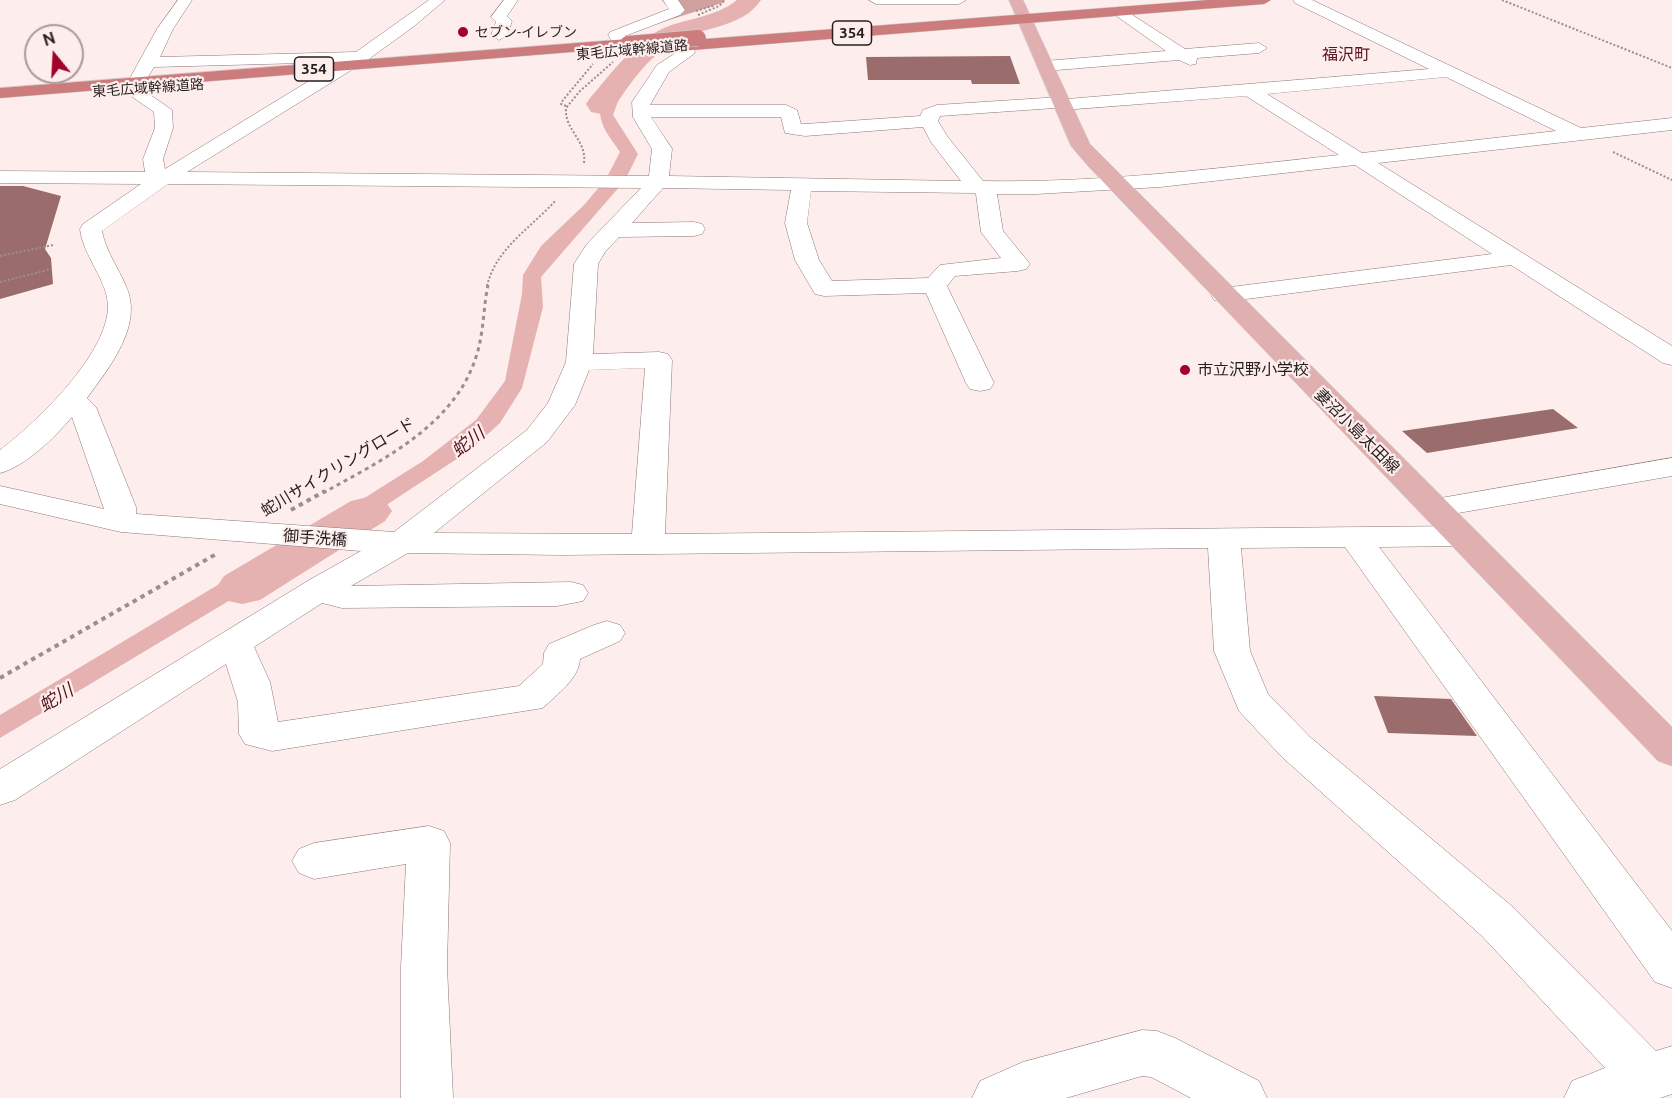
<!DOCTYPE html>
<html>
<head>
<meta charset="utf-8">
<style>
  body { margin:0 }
  #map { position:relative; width:1672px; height:1098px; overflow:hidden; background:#fdedec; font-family:Ubuntu,sans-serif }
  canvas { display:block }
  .north { position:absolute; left:24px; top:24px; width:60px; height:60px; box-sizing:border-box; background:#fdedec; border:2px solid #a79a9a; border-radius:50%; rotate:342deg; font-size:16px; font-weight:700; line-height:24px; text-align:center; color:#251e1e }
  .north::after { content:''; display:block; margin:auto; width:21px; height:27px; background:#a20229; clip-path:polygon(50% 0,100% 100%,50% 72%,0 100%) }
</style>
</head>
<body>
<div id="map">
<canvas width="1672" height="1098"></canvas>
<div class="north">N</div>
</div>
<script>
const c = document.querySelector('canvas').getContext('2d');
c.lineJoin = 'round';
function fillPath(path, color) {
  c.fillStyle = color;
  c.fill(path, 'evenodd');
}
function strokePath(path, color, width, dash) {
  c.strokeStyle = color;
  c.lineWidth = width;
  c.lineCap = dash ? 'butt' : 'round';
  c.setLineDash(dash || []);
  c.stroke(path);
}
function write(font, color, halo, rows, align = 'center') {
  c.font = font + ' Ubuntu,"Noto Sans JP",sans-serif';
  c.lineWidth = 4.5;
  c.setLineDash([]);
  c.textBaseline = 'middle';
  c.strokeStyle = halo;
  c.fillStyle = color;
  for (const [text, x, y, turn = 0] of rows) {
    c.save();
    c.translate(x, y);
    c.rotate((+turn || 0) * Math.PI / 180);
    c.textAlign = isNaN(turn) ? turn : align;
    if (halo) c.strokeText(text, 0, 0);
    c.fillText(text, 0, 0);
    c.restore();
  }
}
fillPath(new Path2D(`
  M 676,0 L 725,0 L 722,3 L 644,28 L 679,12 Z`), '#d2a09f');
fillPath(new Path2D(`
  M 749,0 L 759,0 C 731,24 693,31 658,37 C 689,25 722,20 749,0 Z
  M 649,54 L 625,82 L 613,115 L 638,154 L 627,176 L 608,175 L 620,152 C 614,143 603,130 601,119 C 595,95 621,72 636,55 Z
  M 601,185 L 621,185 L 541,277 L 543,307 L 522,388 L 500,423 L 469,451 L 348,530 L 317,528 L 423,461 L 476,420 L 505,381 L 522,294 L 523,275 L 541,246 L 584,205 Z
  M 278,549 L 307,554 L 0,738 L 0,715 Z`), '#e5b2b1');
fillPath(new Path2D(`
  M 737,0 L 761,0 C 741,30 699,26 671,44 C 645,60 627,88 611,112 L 601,114 L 591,112 L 586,104 L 590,98 C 612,73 633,42 664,28 C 688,18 716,17 737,0 Z
  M 368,497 L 385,501 L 392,511 L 385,521 L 260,600 L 242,604 L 224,600 L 216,588 L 224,576 L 351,501 Z`), '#e5b2b1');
fillPath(new Path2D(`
  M 1010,56 L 1020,84 L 972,84 L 971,80 L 868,80 L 866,57 Z
  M 0,186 L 23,186 L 61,196 L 45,249 L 51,258 L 53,284 L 0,299 Z
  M 1553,409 L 1578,428 L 1427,453 L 1402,431 Z
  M 1374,696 L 1451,699 L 1477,736 L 1388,733 Z`), '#9a6c6b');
const minor = new Path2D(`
  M 178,0 L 192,0 L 173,29 L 160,57 L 356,52 L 429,0 L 445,0 L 413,27 L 366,61 L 187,172 L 649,176 L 652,149 L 633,117 L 632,102 L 657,65 L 679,51 L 681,43 L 693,43 L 695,53 L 669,72 L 650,105 L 786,105 L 797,110 L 801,124 L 805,124 L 920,116 L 923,110 L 937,105 L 1060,97 L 1067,99 L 1429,69 L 1295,3 L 1293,0 L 1312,0 L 1581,128 L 1672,118 L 1672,130 L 1378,163 L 1672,346 L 1672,365 L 1663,363 L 1511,265 L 1223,302 L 1214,300 L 1211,295 L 1214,290 L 1223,288 L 1492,254 L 1355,165 L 1160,187 L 1036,194 L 997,194 L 1003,231 L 1030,264 L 1026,269 L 1018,271 L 955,276 L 947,286 L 994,383 L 990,389 L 980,391 L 970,389 L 966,383 L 926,293 L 824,296 L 815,294 L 795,260 L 785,223 L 791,190 L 663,188 L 632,223 L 694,222 L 702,224 L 705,229 L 702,234 L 694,236 L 619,237 L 605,252 L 598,264 L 593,354 L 659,352 L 668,354 L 672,360 L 665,534 L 1462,526 L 1474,529 L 1478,536 L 1474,543 L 1462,546 L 1379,547 L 1672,931 L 1672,988 L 1655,982 L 1345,547 L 1241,548 L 1250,651 L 1268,694 L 1310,737 L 1514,908 L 1656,1051 L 1672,1046 L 1672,1094 L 1660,1098 L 1564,1098 L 1572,1081 L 1605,1068 L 1482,936 L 1282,757 L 1239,711 L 1214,651 L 1208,548 L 562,555 L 408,553 L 351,586 L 571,582 L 583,585 L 588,593 L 583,601 L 557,606 L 342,608 L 322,603 L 254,647 L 270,682 L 278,722 L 519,686 L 543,664 L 544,653 L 549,644 L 594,625 L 607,621 L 620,625 L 625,633 L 620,641 L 580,659 C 579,679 557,694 543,708 L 272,751 L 245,744 L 239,734 L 238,702 L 226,664 L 15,800 L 0,805 L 0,769 L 311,579 L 361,551 L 121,532 L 0,504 L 0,486 L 104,509 L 72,417 C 55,437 25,467 0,473 L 0,450 C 36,423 108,354 108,306 C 107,279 83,256 80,229 L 83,224 L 141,184 L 0,183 L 0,171 L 145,172 L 143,159 L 155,128 L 154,112 L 131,96 L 135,85 L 147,85 L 149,94 L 172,110 L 173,128 L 163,159 L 165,169 L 340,62 L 154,67 L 145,82 L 133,82 L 130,78 L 157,29 ZM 1446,77 L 1556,131 L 1362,153 L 1267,94 ZM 1246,96 L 1339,155 C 1220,168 1102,183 983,181 L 947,136 L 938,121 L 940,116 L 1055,108 L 1062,110 ZM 651,117 L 781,117 L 785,133 L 805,136 L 923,127 L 931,142 L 961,181 L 669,176 L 672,149 ZM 168,184 L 641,188 L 587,244 L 574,264 L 566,362 L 548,403 L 527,430 L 394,532 L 136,514 L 136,507 L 96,407 L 87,398 C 109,368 144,325 126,286 C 118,267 106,252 102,231 ZM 811,191 L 974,193 L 976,194 L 981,232 L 1001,258 L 940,265 L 928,278 L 832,281 L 819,260 L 807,223 ZM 645,368 L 632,534 L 434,533 L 547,442 L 575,405 L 589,370 Z
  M 504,0 L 518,0 L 507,16 L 512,21 L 507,35 L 499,40 L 491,35 L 496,22 L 491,17 Z
  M 663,0 L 678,0 L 685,10 L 680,15 L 625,36 L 630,44 L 628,47 L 616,47 L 608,35 L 610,32 L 669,9 Z
  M 869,0 L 966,0 L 959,4 L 876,4 Z
  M 1120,7 L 1185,49 L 1259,43 L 1267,48 L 1259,53 L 1197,58 L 1196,64 L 1190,65 L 1179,60 L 1045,71 L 1039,70 L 1037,66 L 1039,62 L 1045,61 L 1166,51 L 1115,15 L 1112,12 Z
  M 1672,458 L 1672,476 L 1435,517 L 1424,515 L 1419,508 L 1424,501 L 1435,499 Z
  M 429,826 L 444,831 L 450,843 L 447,967 L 453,1098 L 401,1098 L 401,967 L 406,864 L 314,879 L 299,873 L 292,861 L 299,849 L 314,843 Z
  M 1142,1030 L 1157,1031 L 1175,1038 L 1259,1081 L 1267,1098 L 1191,1098 L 1151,1077 L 1142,1076 L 1066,1098 L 972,1098 L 980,1081 L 1023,1062 Z`);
const major = new Path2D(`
  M 1009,0 L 1023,0 L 1090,144 L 1672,727 L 1672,766 L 1658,761 L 1088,166 L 1071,146 Z`);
const highway = new Path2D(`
  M 1208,0 L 1271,0 L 1264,4 L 680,51 L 672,46 L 680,41 Z
  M 628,39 L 636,44 L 634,47 L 0,98 L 0,88 Z`);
strokePath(minor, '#897877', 1);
strokePath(major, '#cfcece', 1);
strokePath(highway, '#cfcece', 1);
strokePath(new Path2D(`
  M 1502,0 L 1672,68
  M 696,11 L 715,5
  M 698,15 L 719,6 L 725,0
  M 566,106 L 561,104 L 563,100 L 593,64
  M 1613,152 L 1672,180
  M 584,163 C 587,140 564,130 566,108 L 580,91 L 613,62
  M 0,256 L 53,245
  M 0,282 L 52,269
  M 487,286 C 496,248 531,228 556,200`), '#9b8f8e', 2, [2, 2]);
strokePath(new Path2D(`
  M 323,493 C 382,460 454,426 476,357 C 484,333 483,309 488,285`), '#9b8f8e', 3, [4, 4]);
strokePath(new Path2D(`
  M 291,510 L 325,491
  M 0,678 L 218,553`), '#9b8f8e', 4, [4.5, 4.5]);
fillPath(minor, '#fff');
fillPath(major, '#e0b0b1');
fillPath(highway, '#cc7c7d');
const highwayBridge = new Path2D(`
  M 628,44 L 698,38`);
strokePath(highwayBridge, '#cfcece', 17, []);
strokePath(highwayBridge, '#cc7c7d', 16);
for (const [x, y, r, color] of [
  [463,32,6,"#a20229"],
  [1185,370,6,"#a20229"]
]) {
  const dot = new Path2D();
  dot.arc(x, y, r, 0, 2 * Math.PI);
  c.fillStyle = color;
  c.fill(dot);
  strokePath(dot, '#fdedec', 2);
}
write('14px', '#251e1e', '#fdedec', [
  ["セブン-イレブン",475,32]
], 'left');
write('14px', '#251e1e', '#fdedec', [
  ["東毛広域幹線道路",632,50,-5],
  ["東毛広域幹線道路",148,88,-4]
]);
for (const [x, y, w] of [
  [852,33,39],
  [314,69,39]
]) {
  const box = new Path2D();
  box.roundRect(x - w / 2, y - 12, w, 24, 4.5);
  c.fillStyle = '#fdedec';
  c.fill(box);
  strokePath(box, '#251e1e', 1.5);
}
write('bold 15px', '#251e1e', null, [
  ["354",852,33],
  ["354",314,69]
]);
write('16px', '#5a151c', '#fdedec', [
  ["福沢町",1346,55]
]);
write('16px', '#251e1e', '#fdedec', [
  ["市立沢野小学校",1197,370]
], 'left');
write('16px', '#251e1e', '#fdedec', [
  ["妻沼小島太田線",1357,431,45],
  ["蛇川サイクリングロード",338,467,-31],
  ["御手洗橋",315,538,4]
]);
write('italic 18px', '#4f1318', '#fdedec', [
  ["蛇川",468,442,-38],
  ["蛇川",56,698,-31]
]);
</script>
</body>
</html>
